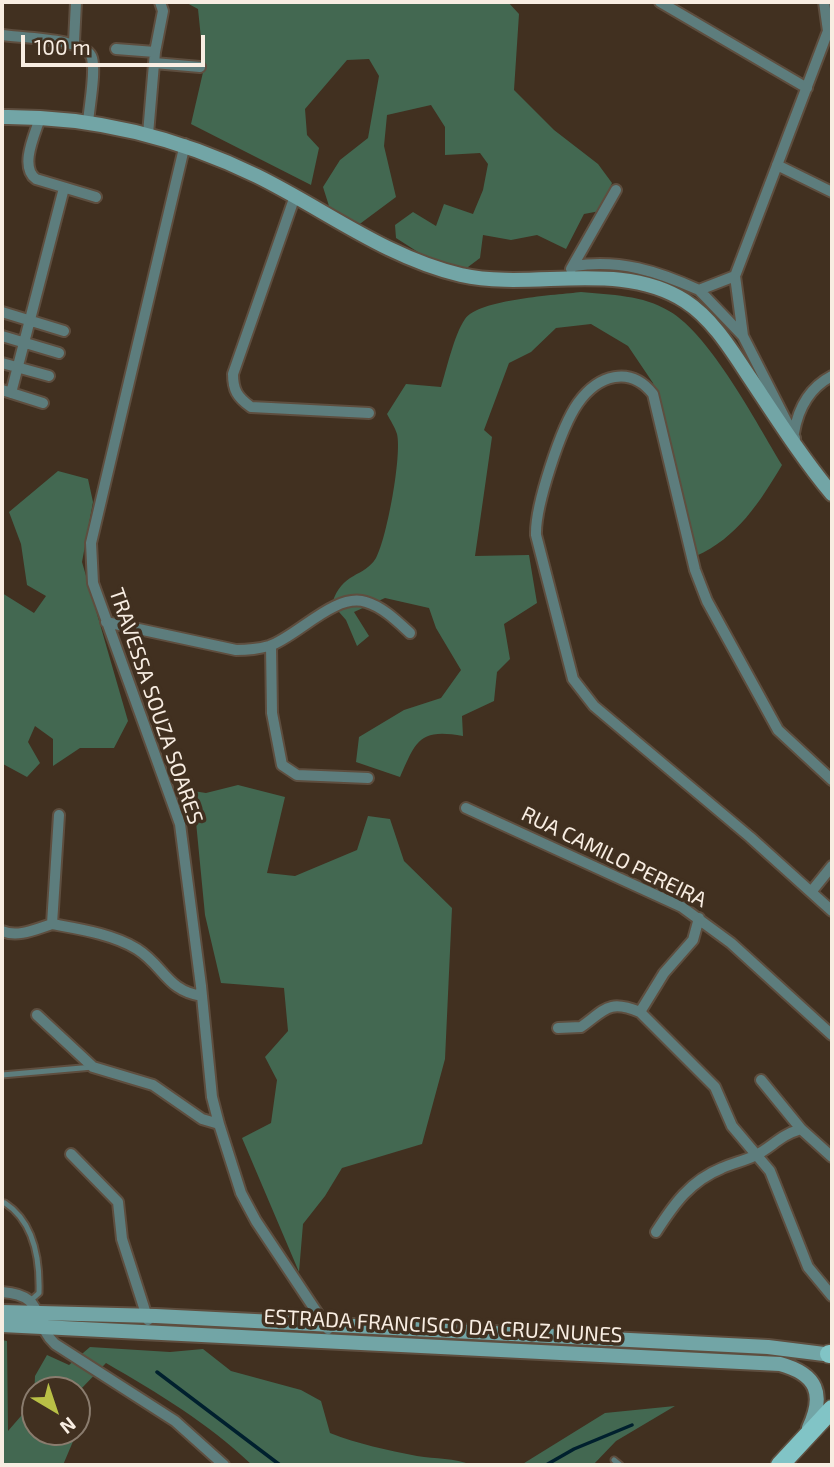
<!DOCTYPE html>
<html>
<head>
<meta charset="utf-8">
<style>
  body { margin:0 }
  #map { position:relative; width:834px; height:1467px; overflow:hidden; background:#413020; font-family:"Exo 2",sans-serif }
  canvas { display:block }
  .frame { position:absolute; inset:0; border:4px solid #f8ede2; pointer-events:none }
  .north { position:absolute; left:21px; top:1376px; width:70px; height:70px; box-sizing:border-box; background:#413020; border:2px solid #8a7c6e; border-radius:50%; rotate:141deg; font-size:19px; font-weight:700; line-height:28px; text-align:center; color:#f8ede2 }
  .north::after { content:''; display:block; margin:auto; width:24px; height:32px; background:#b9c046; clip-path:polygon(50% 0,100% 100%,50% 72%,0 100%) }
  .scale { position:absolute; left:21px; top:35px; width:184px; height:32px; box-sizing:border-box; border:4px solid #f8ede2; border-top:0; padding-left:9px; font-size:21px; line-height:24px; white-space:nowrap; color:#f8ede2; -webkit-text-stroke:5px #413020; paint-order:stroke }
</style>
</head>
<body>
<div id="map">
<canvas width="834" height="1467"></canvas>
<div class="frame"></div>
<div class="north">N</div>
<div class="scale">100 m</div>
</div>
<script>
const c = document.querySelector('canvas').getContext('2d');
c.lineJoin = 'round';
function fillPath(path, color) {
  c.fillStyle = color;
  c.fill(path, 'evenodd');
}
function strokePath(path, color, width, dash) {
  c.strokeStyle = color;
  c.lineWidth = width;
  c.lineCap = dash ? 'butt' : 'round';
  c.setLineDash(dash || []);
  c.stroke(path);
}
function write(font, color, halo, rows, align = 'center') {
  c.font = font + ' "Exo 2",sans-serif';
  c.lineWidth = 7;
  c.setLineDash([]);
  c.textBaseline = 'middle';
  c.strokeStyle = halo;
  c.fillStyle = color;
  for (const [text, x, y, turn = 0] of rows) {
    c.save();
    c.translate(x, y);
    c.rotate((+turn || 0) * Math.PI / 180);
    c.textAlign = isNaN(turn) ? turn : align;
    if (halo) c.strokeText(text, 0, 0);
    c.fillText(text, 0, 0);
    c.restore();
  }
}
fillPath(new Path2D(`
  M 185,2 L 508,2 L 519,14 L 514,90 L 554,130 L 598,164 L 612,183 L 600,211 L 584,214 L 566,249 L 537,235 L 511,240 L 483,235 L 480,258 L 464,270 L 432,261 L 396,238 L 395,225 L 413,212 L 436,226 L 444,204 L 473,214 L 483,190 L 488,164 L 480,153 L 445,155 L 445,127 L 431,105 L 387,115 L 384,146 L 396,197 L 357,226 L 329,206 L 323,187 L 340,160 L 368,138 L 379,76 L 369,59 L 347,60 L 305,109 L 307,135 L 319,148 L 311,185 L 191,124 L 204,68 L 198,9 Z
  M 581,292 C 611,295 643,295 669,311 C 710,334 757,424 782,465 C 760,502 737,538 696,556 L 653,383 L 628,346 L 591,324 L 556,328 L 531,352 L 509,363 L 484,430 L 492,437 L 475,556 L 529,555 L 537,603 L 504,624 L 510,659 L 497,672 L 494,701 L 462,716 L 463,736 C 419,728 416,741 400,777 L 356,762 L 359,737 L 404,710 L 441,698 L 461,670 L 436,628 L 429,608 L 385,598 L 354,612 L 369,636 L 357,646 L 346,620 L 332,604 C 342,571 364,578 376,558 C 387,538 402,455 397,434 C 395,427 390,420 387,414 L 406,384 L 441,387 C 447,368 454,335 465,319 C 479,299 557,295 581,292 Z
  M 58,471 L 88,479 L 93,502 L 82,562 L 128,721 L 114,748 L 80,748 L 53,766 L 53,739 L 35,726 L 28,742 L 40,763 L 27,777 L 3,764 L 2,593 L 34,613 L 46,596 L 27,585 L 21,544 L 9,512 Z
  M 238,785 L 285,797 L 267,873 L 295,876 L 357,850 L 368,816 L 390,819 L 404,861 L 452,908 L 445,1059 L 422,1144 L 342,1168 L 325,1196 L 303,1224 L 299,1272 L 242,1138 L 271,1123 L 277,1080 L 265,1057 L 288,1031 L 284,988 L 221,983 L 205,915 L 193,791 L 206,793 Z
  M 2,1340 L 7,1341 L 8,1431 L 34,1401 L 35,1376 L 47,1355 L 69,1365 L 90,1347 L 170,1352 L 203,1349 L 231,1371 L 301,1390 L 321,1401 L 330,1433 C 358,1444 387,1450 417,1456 C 436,1459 454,1458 472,1465 L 252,1465 C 208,1423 158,1393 106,1363 L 80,1390 L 82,1420 L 77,1432 L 77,1390 L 35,1390 L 35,1432 L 77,1432 L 63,1465 L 6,1465 L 2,1461 Z
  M 675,1406 L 616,1441 L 593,1465 L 521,1465 L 605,1413 Z`), '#436851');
strokePath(new Path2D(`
  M 157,1372 L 280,1465
  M 546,1465 L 574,1449 L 632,1425`), '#00202e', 3.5);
const lane = new Path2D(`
  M 2,1075 L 93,1067
  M 5,1203 C 34,1222 40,1260 39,1293 L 30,1301
  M 614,1460 L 620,1465`);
const street = new Path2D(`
  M 660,2 L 807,88
  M 2,35 C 21,38 87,38 92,58 C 96,73 89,107 88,123
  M 74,42 L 76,2
  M 116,49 L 155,52
  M 154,63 L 200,67
  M 40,118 C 35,134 19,167 36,179 L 96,197
  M 148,134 L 155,52 L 163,11 L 160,2
  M 185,144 L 91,543 L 93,583 L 180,824 L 201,986 L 212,1097 L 219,1124 L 241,1193 L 256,1221 L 328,1329
  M 777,165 L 832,192
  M 295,196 L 233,374 C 233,390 237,397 251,407 L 369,413
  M 574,266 C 620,259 657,271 699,290 L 735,276
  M 571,269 L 616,190
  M 699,290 L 743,336
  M 2,312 L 64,331
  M 2,336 L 59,353
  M 2,363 L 49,376
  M 2,390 L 43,403
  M 11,393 L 64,188
  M 794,433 C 798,409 809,388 832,376
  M 795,438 L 743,336 L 735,276 L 828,31 L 824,2
  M 106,622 L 236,650 C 247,650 258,649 269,646 C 297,637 335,592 366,602 C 383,607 397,621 410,633
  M 271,646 L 272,713 L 282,765 L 297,775 L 368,778
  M 832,780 L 778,730 L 707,601 L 695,570 L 653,394 C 630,365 598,375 578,403 C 561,427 535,506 536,535 L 573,679 L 594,706 L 750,837 L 832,911
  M 466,808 L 682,907 L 731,943 L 832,1035
  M 811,892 L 832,866
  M 52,924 C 79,929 113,934 137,949 C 164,966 167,991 202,996
  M 2,931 C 18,938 36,929 52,924 L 59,815
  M 640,1012 L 664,973 L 693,940 L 699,918
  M 37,1015 L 93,1067 L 153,1085 L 202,1119 L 219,1124
  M 558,1028 L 581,1027 C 605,1010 608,999 640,1012 L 715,1087 L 732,1126 L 770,1171 L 808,1267 L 832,1296
  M 761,1080 L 801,1129 L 832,1157
  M 71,1154 L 118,1202 L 122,1239 L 148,1320
  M 656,1232 C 674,1204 690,1181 722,1168 C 733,1163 744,1161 754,1156 C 773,1147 778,1136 801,1129
  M 2,1292 C 47,1295 31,1321 55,1344 L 175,1421 L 224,1465`);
const secondary = new Path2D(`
  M 2,117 C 91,116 177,137 257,176 C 326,210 385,257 461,275 C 533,291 619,259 685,301 C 713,319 732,351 750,378 C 776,417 802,458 832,494
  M 2,1312 L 156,1316 L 768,1347 L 832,1355
  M 2,1325 L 780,1364 C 817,1374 825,1394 809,1428`);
const primary = new Path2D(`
  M 829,1354 L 832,1354
  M 780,1465 L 832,1409`);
strokePath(lane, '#5e4e3f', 9);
strokePath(street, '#5e4e3f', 14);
strokePath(secondary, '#5e4e3f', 18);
strokePath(primary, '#5e4e3f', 21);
strokePath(lane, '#5d7d7d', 5);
strokePath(street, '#5d7d7d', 10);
strokePath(secondary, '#72a5a6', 14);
strokePath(primary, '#81c4c6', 18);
write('21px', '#f8ede2', '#413020', [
  ["TRAVESSA SOUZA SOARES",156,706,71],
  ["RUA CAMILO PEREIRA",614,857,26],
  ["ESTRADA FRANCISCO DA CRUZ NUNES",443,1326,3]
]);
</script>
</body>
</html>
